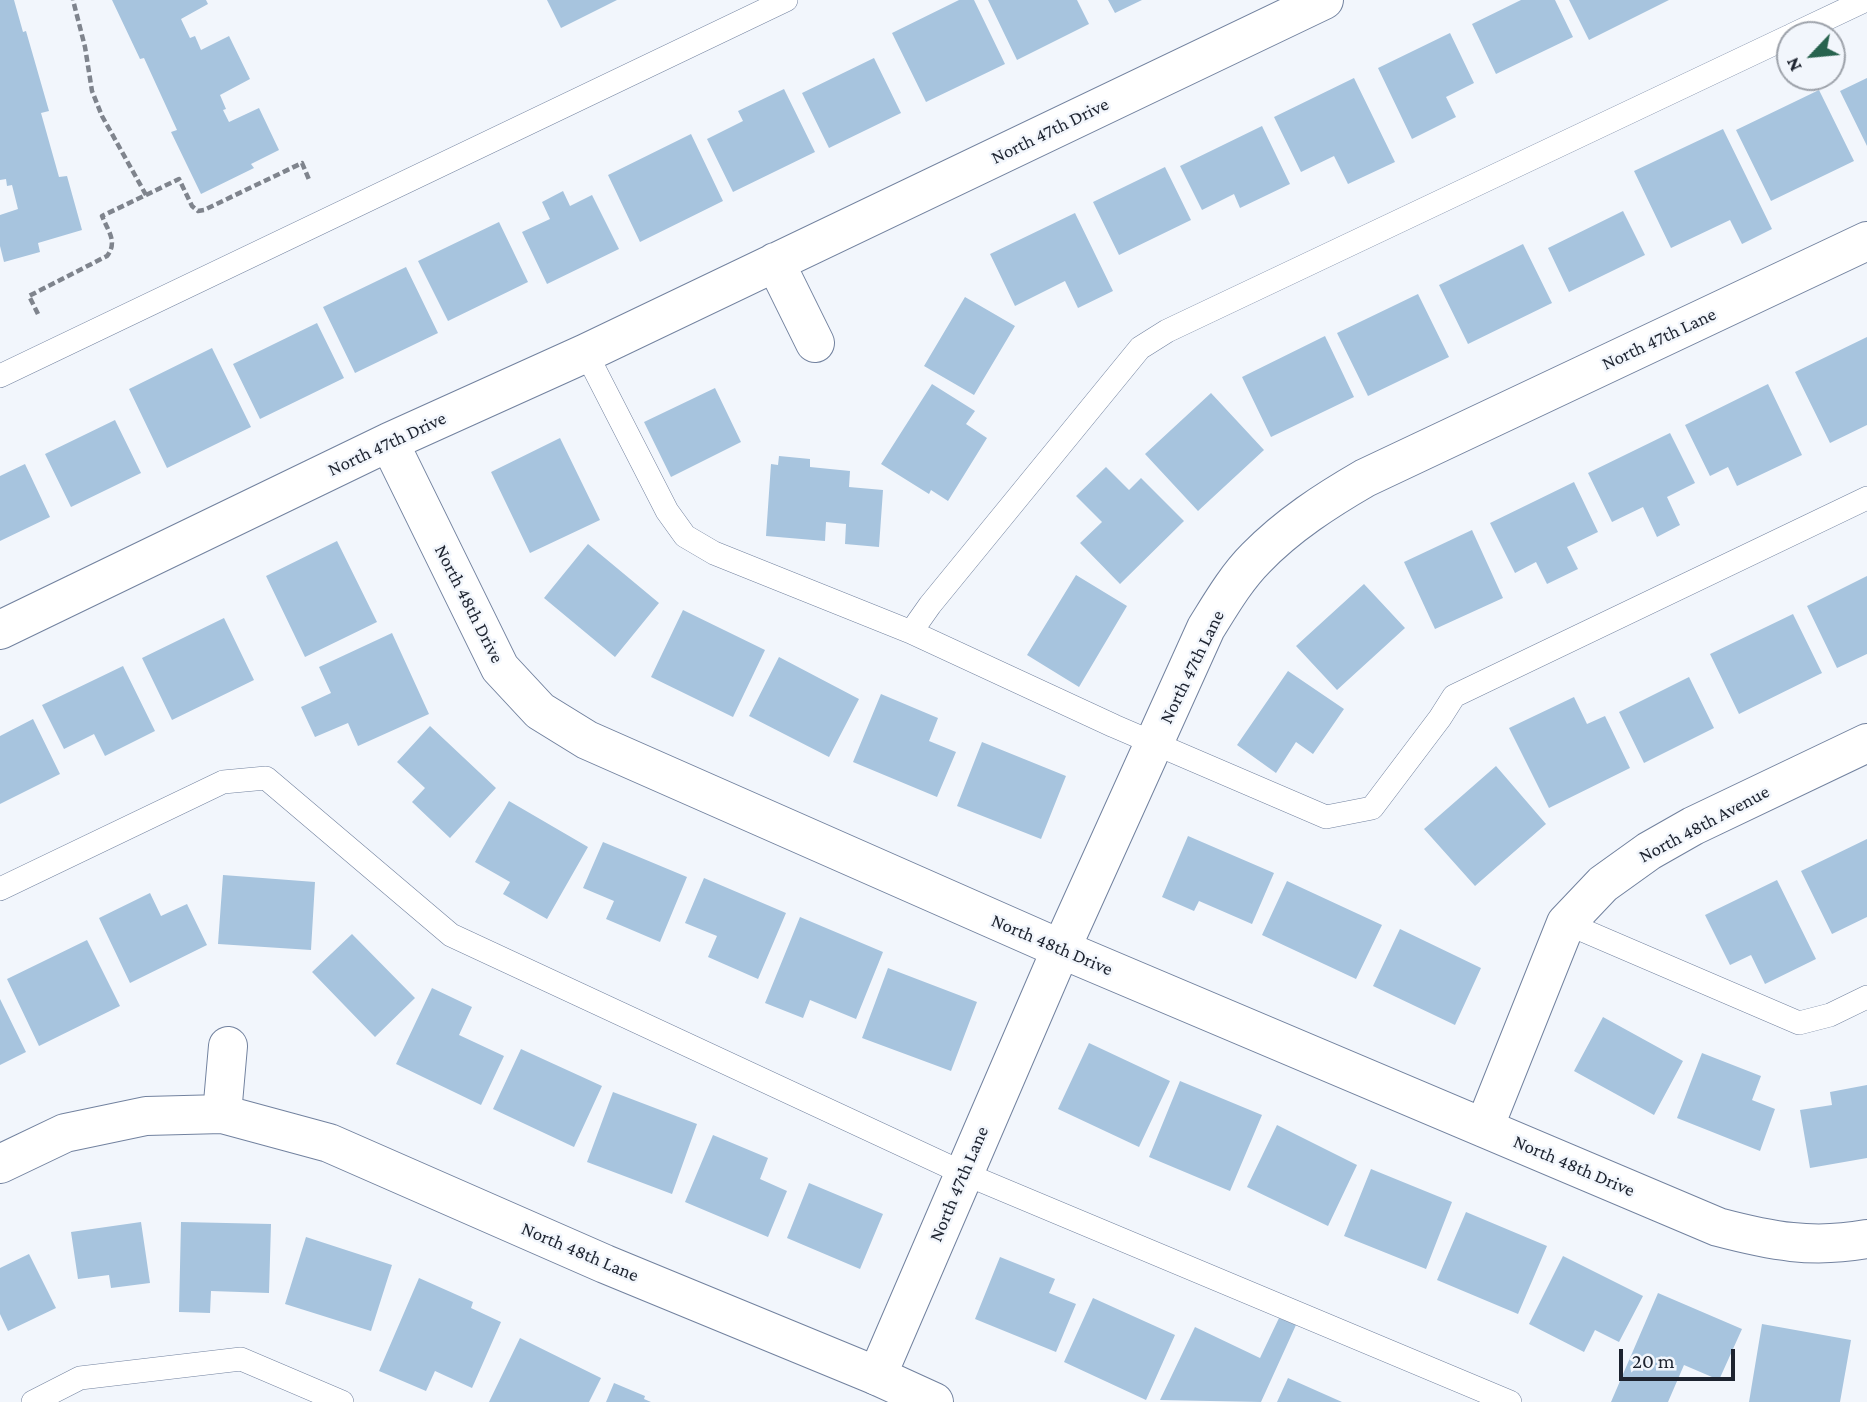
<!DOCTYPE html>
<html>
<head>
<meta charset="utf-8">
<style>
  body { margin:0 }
  #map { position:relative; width:1867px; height:1402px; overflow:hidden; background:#f2f6fc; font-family:"Crimson Pro",serif }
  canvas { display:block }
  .north { position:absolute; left:1776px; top:21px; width:70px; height:70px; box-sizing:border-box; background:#f2f6fc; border:2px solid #9da2aa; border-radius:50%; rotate:244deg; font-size:19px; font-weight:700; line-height:28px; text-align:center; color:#1d232f }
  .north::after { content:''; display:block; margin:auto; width:24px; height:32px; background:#27634e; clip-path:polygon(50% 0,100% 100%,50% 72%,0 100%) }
  .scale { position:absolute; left:1619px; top:1349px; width:116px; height:32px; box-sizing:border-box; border:4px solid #1d232f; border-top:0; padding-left:9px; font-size:21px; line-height:24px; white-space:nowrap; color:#1d232f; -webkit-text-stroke:5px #f2f6fc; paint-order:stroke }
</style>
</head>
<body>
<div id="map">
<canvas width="1867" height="1402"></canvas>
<div class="north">N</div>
<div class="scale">20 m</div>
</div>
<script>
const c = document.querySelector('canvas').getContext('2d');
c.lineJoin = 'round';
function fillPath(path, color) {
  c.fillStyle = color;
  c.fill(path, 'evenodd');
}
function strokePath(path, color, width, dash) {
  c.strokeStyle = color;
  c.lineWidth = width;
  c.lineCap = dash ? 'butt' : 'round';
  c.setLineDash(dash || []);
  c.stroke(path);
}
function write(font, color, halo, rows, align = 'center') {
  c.font = font + ' "Crimson Pro",serif';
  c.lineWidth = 5;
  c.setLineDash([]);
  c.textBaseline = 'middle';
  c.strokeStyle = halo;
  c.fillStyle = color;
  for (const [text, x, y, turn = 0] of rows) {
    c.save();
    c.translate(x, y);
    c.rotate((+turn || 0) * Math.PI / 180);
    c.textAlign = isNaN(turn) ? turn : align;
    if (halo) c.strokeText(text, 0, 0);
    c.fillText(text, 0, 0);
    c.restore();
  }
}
fillPath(new Path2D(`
  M 0,0 L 14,0 L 23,32 L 26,31 L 49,111 L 41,113 L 59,177 L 67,176 L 82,230 L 38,243 L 40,252 L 4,262 L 0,246 L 0,215 L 18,209 L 12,185 L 7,186 L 6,179 L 0,180 Z
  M 112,0 L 206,0 L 208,4 L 181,19 L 190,38 L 195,36 L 201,50 L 229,36 L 250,79 L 220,95 L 226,109 L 223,110 L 229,122 L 259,108 L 279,150 L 251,164 L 254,168 L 201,194 L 171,132 L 177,130 L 144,58 L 140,59 Z
  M 547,0 L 617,0 L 561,28 Z
  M 959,0 L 974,0 L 1005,64 L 926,102 L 892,33 Z
  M 988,0 L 1077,0 L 1089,24 L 1017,60 Z
  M 1108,0 L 1142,0 L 1115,13 Z
  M 1521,0 L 1555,0 L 1573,37 L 1496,74 L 1472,24 Z
  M 1569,0 L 1669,0 L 1589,40 Z
  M 1450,33 L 1474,83 L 1446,97 L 1456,117 L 1412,139 L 1378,68 Z
  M 874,58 L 901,113 L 829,148 L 802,93 Z
  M 1354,78 L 1395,162 L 1348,184 L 1334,156 L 1301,172 L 1274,117 Z
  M 1867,78 L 1867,146 L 1840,91 Z
  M 784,89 L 815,152 L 733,192 L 707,139 L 743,121 L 738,111 Z
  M 1819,90 L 1854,161 L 1771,201 L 1736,130 Z
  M 1262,126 L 1290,184 L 1240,208 L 1234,194 L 1202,210 L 1180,166 Z
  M 1723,129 L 1772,229 L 1742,244 L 1730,220 L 1671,248 L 1634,171 Z
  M 691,134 L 723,201 L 640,242 L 608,175 Z
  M 1165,167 L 1191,220 L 1119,255 L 1093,202 Z
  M 563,191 L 570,206 L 592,195 L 619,249 L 547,284 L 522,232 L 550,219 L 542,202 Z
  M 1623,211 L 1645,255 L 1569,292 L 1548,248 Z
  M 1075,213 L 1113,291 L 1078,308 L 1065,281 L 1015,306 L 990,254 Z
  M 499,222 L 528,282 L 448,321 L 418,261 Z
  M 1523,244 L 1552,303 L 1468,344 L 1439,285 Z
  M 406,267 L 438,333 L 355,373 L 323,307 Z
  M 1418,294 L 1449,357 L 1368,396 L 1337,333 Z
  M 965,297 L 1015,326 L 974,395 L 924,366 Z
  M 317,323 L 344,378 L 260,419 L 233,364 Z
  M 1325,336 L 1354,397 L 1271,437 L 1242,377 Z
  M 1867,337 L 1867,425 L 1830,443 L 1795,372 Z
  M 212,348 L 251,427 L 167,468 L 129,389 Z
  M 932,384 L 975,411 L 966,424 L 987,438 L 948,501 L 931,490 L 929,494 L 881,464 Z
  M 1768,384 L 1802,455 L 1737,486 L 1728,467 L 1710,476 L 1685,425 Z
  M 715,388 L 741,442 L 671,477 L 644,422 Z
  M 1211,393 L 1264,450 L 1198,511 L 1145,454 Z
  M 115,420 L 141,473 L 71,507 L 45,454 Z
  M 1670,433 L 1695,483 L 1667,497 L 1680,525 L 1657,537 L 1643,507 L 1612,522 L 1588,473 Z
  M 560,438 L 600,520 L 530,553 L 491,472 Z
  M 779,456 L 810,459 L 810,467 L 850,471 L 849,487 L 883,490 L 879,547 L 845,544 L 846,524 L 826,522 L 825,541 L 766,536 L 771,464 L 778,465 Z
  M 25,464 L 50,517 L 0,541 L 0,476 Z
  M 1106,467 L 1129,490 L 1141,478 L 1184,521 L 1120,584 L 1080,543 L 1102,522 L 1076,496 Z
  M 1574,482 L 1598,532 L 1567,547 L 1578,569 L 1547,584 L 1536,562 L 1515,573 L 1490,523 Z
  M 1472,530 L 1503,598 L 1435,629 L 1404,562 Z
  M 337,541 L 377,622 L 305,657 L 266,576 Z
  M 588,544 L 659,603 L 615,657 L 544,598 Z
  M 1076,575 L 1127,606 L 1079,687 L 1027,655 Z
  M 1867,576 L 1867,654 L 1837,668 L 1807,606 Z
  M 1364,584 L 1405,628 L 1337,690 L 1296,646 Z
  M 683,610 L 765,650 L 733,717 L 651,677 Z
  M 1793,614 L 1822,673 L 1739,714 L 1710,654 Z
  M 224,618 L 254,680 L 172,720 L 142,658 Z
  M 392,633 L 429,714 L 358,746 L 348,723 L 315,737 L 301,707 L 331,693 L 319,667 Z
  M 779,657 L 859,699 L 829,757 L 749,716 Z
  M 123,666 L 155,731 L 105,756 L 94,734 L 64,749 L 42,705 Z
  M 1288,671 L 1344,709 L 1313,754 L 1296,742 L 1276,773 L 1237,745 Z
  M 1689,677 L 1714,728 L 1644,763 L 1619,712 Z
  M 881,694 L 938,718 L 929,741 L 956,752 L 937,797 L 853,762 Z
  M 1574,697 L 1587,724 L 1605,716 L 1630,768 L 1549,808 L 1509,728 Z
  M 33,719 L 60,774 L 0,804 L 0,736 Z
  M 430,726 L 496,788 L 450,838 L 412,802 L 425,788 L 397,762 Z
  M 982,742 L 1066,776 L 1041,839 L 957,806 Z
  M 1496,766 L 1546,824 L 1475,886 L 1424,829 Z
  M 509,801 L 588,847 L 547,919 L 503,894 L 510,882 L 475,862 Z
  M 1188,836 L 1274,873 L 1252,924 L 1199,901 L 1194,911 L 1162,897 Z
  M 1867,839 L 1867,917 L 1832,934 L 1801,871 Z
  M 603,842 L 687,877 L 660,942 L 606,919 L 614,901 L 583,888 Z
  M 223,875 L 315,882 L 311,950 L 218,944 Z
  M 704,878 L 786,913 L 758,979 L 708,957 L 717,936 L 685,923 Z
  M 1777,880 L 1816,959 L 1765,984 L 1751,955 L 1730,965 L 1705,915 Z
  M 1287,881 L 1382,925 L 1356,979 L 1262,935 Z
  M 150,893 L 161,916 L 187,904 L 207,945 L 130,983 L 99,918 Z
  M 800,917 L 883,952 L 856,1019 L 810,1000 L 803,1018 L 765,1003 Z
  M 1400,929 L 1481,968 L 1455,1025 L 1373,986 Z
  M 352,934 L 415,998 L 375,1037 L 312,972 Z
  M 87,940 L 120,1006 L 39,1046 L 7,979 Z
  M 888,968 L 977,1002 L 951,1071 L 862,1038 Z
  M 432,988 L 472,1007 L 459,1035 L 504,1056 L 481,1105 L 396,1064 Z
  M 0,999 L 26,1052 L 0,1065 Z
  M 1603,1017 L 1683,1061 L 1654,1115 L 1574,1071 Z
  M 1089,1043 L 1170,1081 L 1139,1147 L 1058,1109 Z
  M 521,1049 L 602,1086 L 574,1147 L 493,1109 Z
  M 1702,1053 L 1761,1076 L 1752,1100 L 1775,1109 L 1760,1151 L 1677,1118 Z
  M 1180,1081 L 1262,1115 L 1230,1191 L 1149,1157 Z
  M 1867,1085 L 1867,1158 L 1810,1168 L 1800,1110 L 1832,1105 L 1830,1092 Z
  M 613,1092 L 697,1124 L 672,1194 L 587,1162 Z
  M 1277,1125 L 1357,1165 L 1328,1226 L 1247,1187 Z
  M 713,1135 L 768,1158 L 760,1179 L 787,1191 L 768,1237 L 685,1202 Z
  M 1371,1169 L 1452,1202 L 1426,1269 L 1344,1236 Z
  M 809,1183 L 883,1214 L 860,1269 L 787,1238 Z
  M 1466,1212 L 1547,1246 L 1518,1314 L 1437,1280 Z
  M 141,1222 L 150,1283 L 111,1288 L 109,1275 L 78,1279 L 71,1232 Z
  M 181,1222 L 271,1224 L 269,1293 L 211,1291 L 210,1313 L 179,1312 Z
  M 306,1237 L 392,1265 L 371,1331 L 285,1304 Z
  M 29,1254 L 56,1308 L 8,1331 L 0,1314 L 0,1268 Z
  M 1563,1256 L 1643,1296 L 1619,1342 L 1595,1330 L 1584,1352 L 1529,1324 Z
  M 1000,1257 L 1055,1279 L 1049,1293 L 1076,1304 L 1056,1352 L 975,1319 Z
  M 419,1278 L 473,1302 L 471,1308 L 501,1322 L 472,1388 L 435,1371 L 426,1391 L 379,1371 Z
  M 1658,1293 L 1742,1329 L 1719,1380 L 1684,1365 L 1668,1402 L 1611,1402 Z
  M 1093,1298 L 1175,1335 L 1146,1400 L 1064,1362 Z
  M 1279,1318 L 1296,1325 L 1261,1402 L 1160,1400 L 1195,1327 L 1260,1358 Z
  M 1762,1324 L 1851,1340 L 1840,1402 L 1749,1402 Z
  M 520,1338 L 601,1378 L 589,1402 L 489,1402 Z
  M 1288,1378 L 1342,1402 L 1277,1402 Z
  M 614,1383 L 645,1396 L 644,1399 L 651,1402 L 606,1402 Z`), '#a7c4de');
const service = new Path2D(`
  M 1792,35 L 1866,0
  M 586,353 L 667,511 L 685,536 L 714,553 L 911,632 L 1114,726 L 1326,817 L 1372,808 L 1440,718 L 1454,696 L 1867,498
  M 0,376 L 786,0
  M 911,632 L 930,605 L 1140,348 L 1167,331 L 1790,36
  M 0,889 L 223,782 L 266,778 L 451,935 L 963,1173 L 1510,1402
  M 1566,923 L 1799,1023 L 1830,1015 L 1867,997
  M 33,1402 L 80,1378 L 241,1359 L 342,1402`);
const minor = new Path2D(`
  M 775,262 L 815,343
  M 389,442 L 500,668 L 540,711 L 587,740 L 1061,949 L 1718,1227 C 1771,1241 1812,1249 1867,1239
  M 0,630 L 389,442 L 586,353 L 1324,0
  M 1484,1128 L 1566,923 L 1603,884 L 1649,851 L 1693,826 L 1867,743
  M 877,1376 L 1061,949 L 1206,628 C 1221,604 1236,578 1256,558 C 1288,525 1327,500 1365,478 L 1867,241`);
const tertiary = new Path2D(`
  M 222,1114 L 228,1046
  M 0,1164 L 65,1133 L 146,1116 L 222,1114 L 329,1143 L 605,1264 L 877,1376 L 934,1402`);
strokePath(service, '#72829f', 24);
strokePath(minor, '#72829f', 40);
strokePath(tertiary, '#72829f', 40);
strokePath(new Path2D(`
  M 146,195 L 179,179 L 192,206 L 198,211 L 204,210 L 302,163 L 310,182
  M 38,314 L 29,296 L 107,256 C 118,242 108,231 102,216 L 146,195 L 102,116 L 92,91 L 85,47 L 73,0`), '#7f848d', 4.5, [7, 3.5]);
strokePath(service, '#fff', 23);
strokePath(minor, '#fff', 38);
strokePath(tertiary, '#fff', 38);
write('19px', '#1d232f', '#f2f6fc', [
  ["North 47th Drive",1050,131,-26],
  ["North 47th Lane",1659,339,-25],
  ["North 47th Drive",387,444,-25],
  ["North 48th Drive",469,604,63],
  ["North 47th Lane",1192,667,-64],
  ["North 48th Avenue",1704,824,-28],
  ["North 48th Drive",1052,945,23],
  ["North 48th Drive",1574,1166,23],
  ["North 47th Lane",959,1184,-67],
  ["North 48th Lane",580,1252,23]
]);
</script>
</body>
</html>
